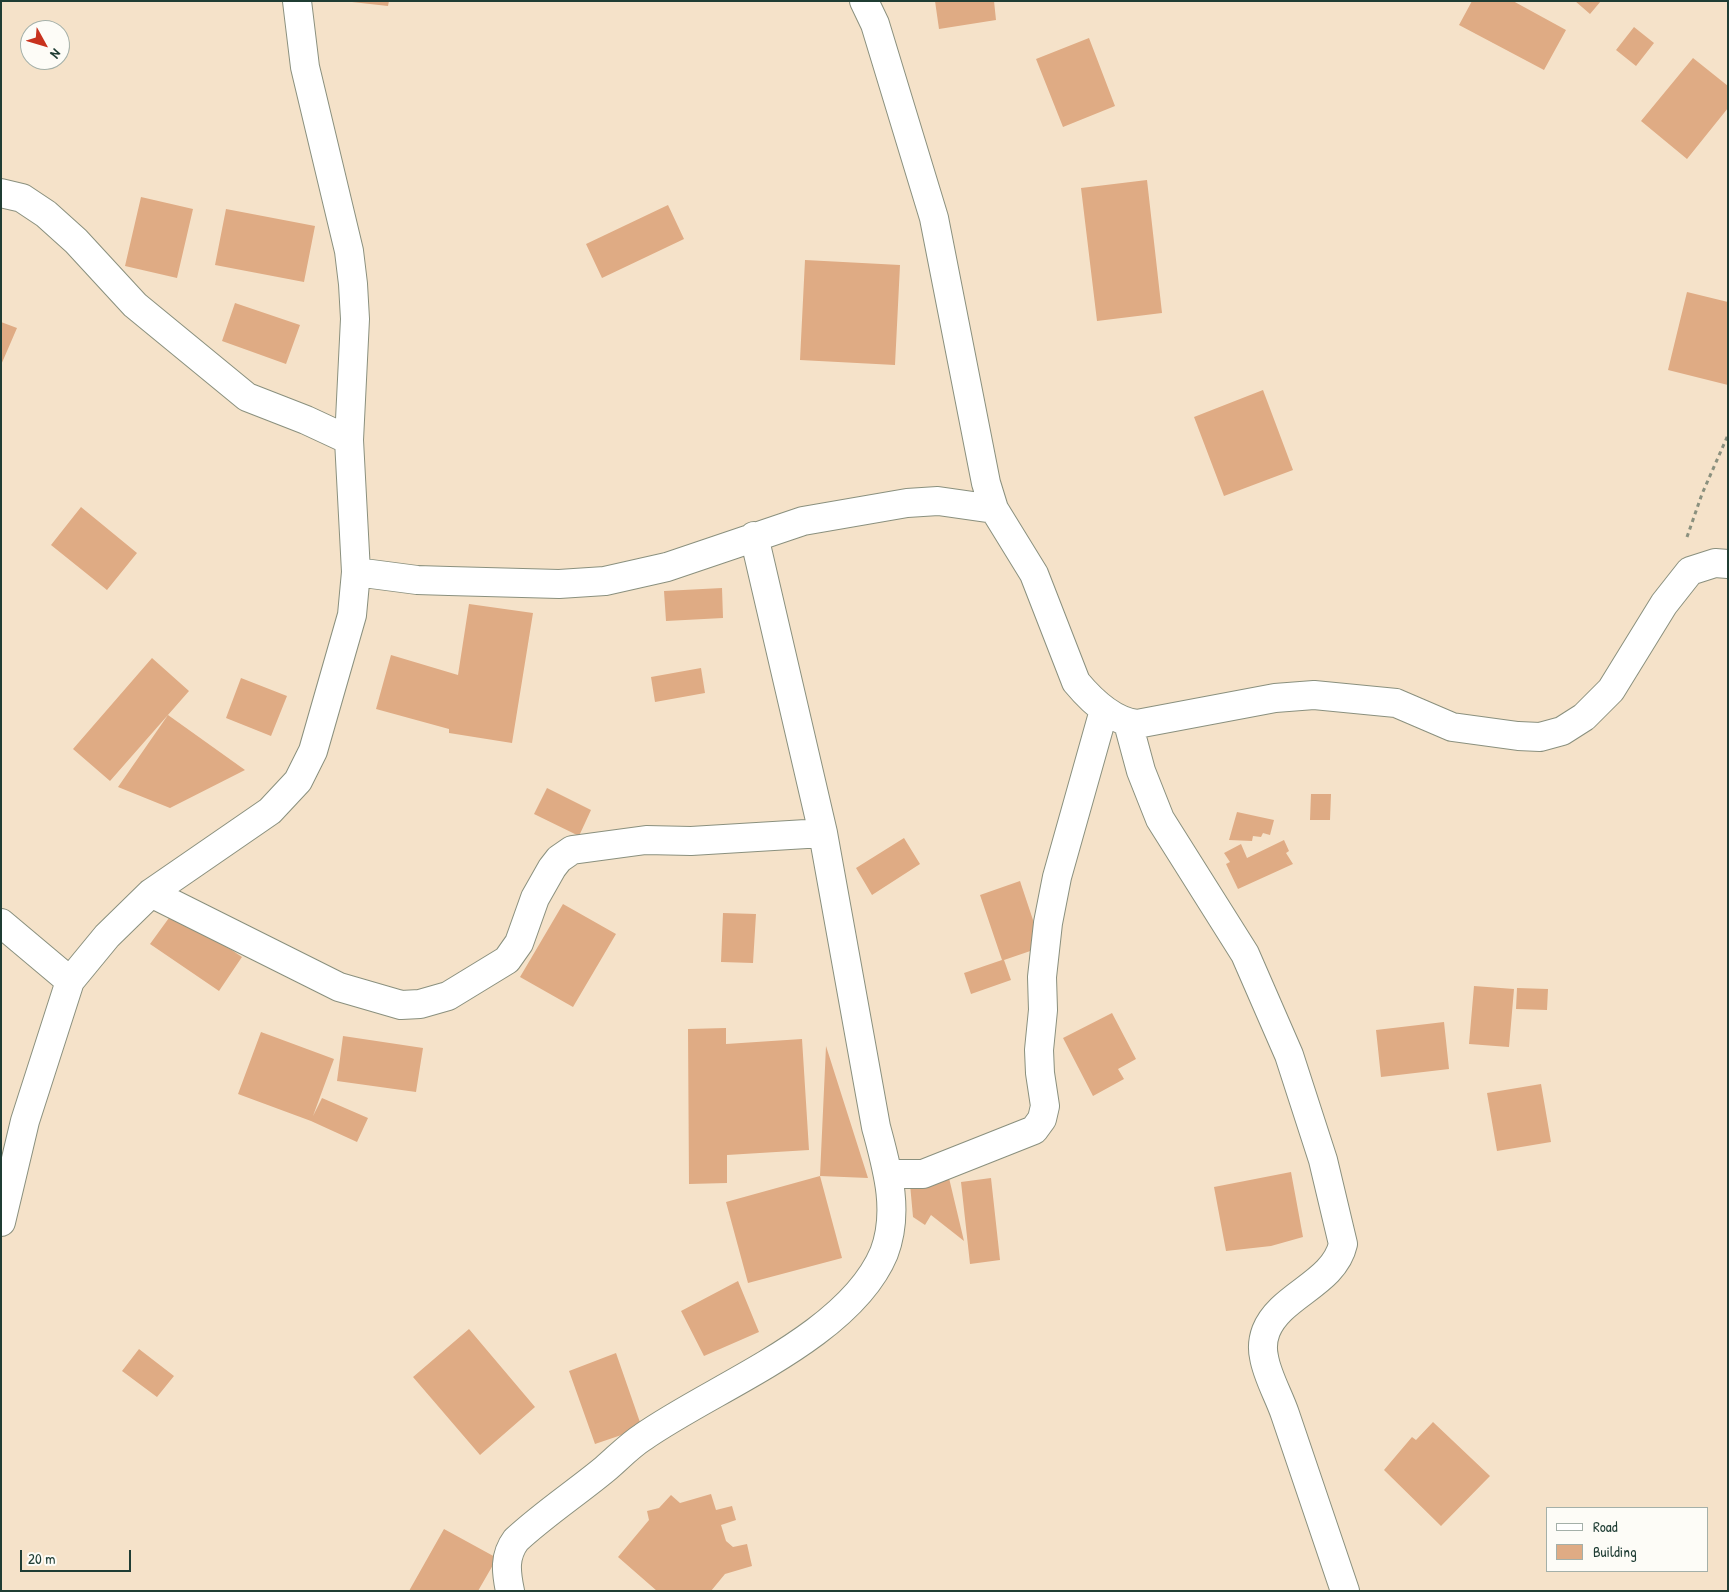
<!DOCTYPE html>
<html>
<head>
<meta charset="utf-8">
<style>
  body { margin:0 }
  #map { position:relative; width:1729px; height:1592px; overflow:hidden; background:#f5e2c9; font-family:"Patrick Hand",sans-serif }
  canvas { display:block }
  .frame { position:absolute; inset:0; border:2px solid #1f3d34; pointer-events:none }
  .legend { position:absolute; left:1546px; top:1507px; width:162px; height:65px; box-sizing:border-box; background:#fdfcf7; border:1px solid #a4b0a9; margin:0; padding:6px 9px; list-style:none; font-size:15px; color:#1f3d34 }
  .legend li { display:flex; align-items:center; gap:10px; height:25px }
  .legend b { width:25px; border:1px solid #a4b0a9 }
  .north { position:absolute; left:20px; top:20px; width:50px; height:50px; box-sizing:border-box; background:#fdfcf7; border:1px solid #a4b0a9; border-radius:50%; rotate:129deg; font-size:14px; font-weight:700; line-height:20px; text-align:center; color:#1f3d34 }
  .north::after { content:''; display:block; margin:auto; width:18px; height:22px; background:#c8321e; clip-path:polygon(50% 0,100% 100%,50% 72%,0 100%) }
  .scale { position:absolute; left:20px; top:1550px; width:111px; height:22px; box-sizing:border-box; border:2px solid #1f3d34; border-top:0; padding-left:6px; font-size:15px; line-height:18px; white-space:nowrap; color:#1f3d34; -webkit-text-stroke:4px #fdfcf7; paint-order:stroke }
</style>
</head>
<body>
<div id="map">
<canvas width="1729" height="1592"></canvas>
<div class="frame"></div>
<ul class="legend">
<li><b style="height:6px;background:#fff"></b>Road</li>
<li><b style="height:14px;background:#dfab84"></b>Building</li>
</ul>
<div class="north">N</div>
<div class="scale">20 m</div>
</div>
<script>
const c = document.querySelector('canvas').getContext('2d');
c.lineJoin = 'round';
function fillPath(path, color) {
  c.fillStyle = color;
  c.fill(path, 'evenodd');
}
function strokePath(path, color, width, dash) {
  c.strokeStyle = color;
  c.lineWidth = width;
  c.lineCap = dash ? 'butt' : 'round';
  c.setLineDash(dash || []);
  c.stroke(path);
}
fillPath(new Path2D(`
  M 343,1 L 389,1 L 388,6 Z
  M 935,1 L 994,1 L 996,20 L 939,29 Z
  M 1472,1 L 1513,1 L 1566,30 L 1544,70 L 1459,25 Z
  M 1575,1 L 1601,1 L 1590,14 Z
  M 1634,27 L 1654,43 L 1636,66 L 1616,50 Z
  M 1089,38 L 1115,106 L 1063,127 L 1036,59 Z
  M 1693,58 L 1728,86 L 1728,108 L 1687,159 L 1641,121 Z
  M 1147,180 L 1162,313 L 1097,321 L 1081,188 Z
  M 141,197 L 193,209 L 177,278 L 125,266 Z
  M 668,205 L 684,239 L 602,278 L 586,244 Z
  M 226,209 L 315,226 L 304,282 L 215,265 Z
  M 805,260 L 900,265 L 895,365 L 800,360 Z
  M 1687,292 L 1728,302 L 1728,385 L 1668,370 Z
  M 235,303 L 300,325 L 286,364 L 222,341 Z
  M 1,322 L 17,328 L 1,365 Z
  M 1263,390 L 1293,470 L 1224,496 L 1194,417 Z
  M 81,507 L 137,553 L 107,590 L 51,545 Z
  M 722,588 L 723,618 L 666,621 L 664,591 Z
  M 469,604 L 533,613 L 512,743 L 449,733 L 449,729 L 376,709 L 391,655 L 458,675 Z
  M 152,658 L 189,691 L 110,781 L 73,749 Z
  M 701,668 L 705,693 L 655,702 L 651,677 Z
  M 241,678 L 287,696 L 271,736 L 226,718 Z
  M 168,715 L 245,770 L 170,808 L 118,787 Z
  M 547,788 L 591,810 L 579,836 L 534,814 Z
  M 1311,794 L 1331,794 L 1330,820 L 1310,820 Z
  M 1237,812 L 1274,820 L 1270,835 L 1263,833 L 1261,837 L 1253,836 L 1252,841 L 1229,840 Z
  M 904,838 L 920,864 L 872,895 L 856,868 Z
  M 1284,840 L 1289,851 L 1286,853 L 1293,864 L 1238,889 L 1226,864 L 1230,862 L 1224,853 L 1241,844 L 1247,858 Z
  M 1020,881 L 1042,947 L 1004,960 L 1011,980 L 971,994 L 964,973 L 1002,960 L 980,895 Z
  M 563,904 L 616,934 L 573,1007 L 520,977 Z
  M 174,911 L 242,957 L 219,991 L 150,944 Z
  M 723,913 L 756,914 L 753,963 L 721,962 Z
  M 1474,986 L 1514,989 L 1509,1047 L 1469,1044 Z
  M 1517,988 L 1548,989 L 1547,1010 L 1516,1009 Z
  M 1112,1013 L 1136,1059 L 1118,1069 L 1124,1079 L 1093,1096 L 1063,1038 Z
  M 1444,1022 L 1449,1069 L 1381,1077 L 1376,1030 Z
  M 726,1028 L 726,1044 L 802,1039 L 809,1150 L 727,1155 L 727,1183 L 689,1184 L 688,1029 Z
  M 261,1032 L 334,1059 L 313,1116 L 322,1098 L 368,1118 L 357,1142 L 311,1121 L 238,1094 Z
  M 343,1036 L 423,1048 L 416,1092 L 337,1081 Z
  M 826,1046 L 868,1178 L 820,1176 L 842,1258 L 748,1283 L 726,1202 L 820,1176 Z
  M 1541,1084 L 1551,1142 L 1497,1151 L 1487,1093 Z
  M 1291,1172 L 1303,1237 L 1271,1246 L 1226,1251 L 1214,1187 Z
  M 949,1178 L 964,1241 L 931,1215 L 925,1225 L 913,1217 L 910,1184 Z
  M 991,1178 L 1000,1260 L 970,1264 L 961,1182 Z
  M 738,1281 L 759,1332 L 704,1356 L 681,1311 Z
  M 469,1329 L 535,1407 L 480,1455 L 413,1377 Z
  M 139,1349 L 174,1376 L 157,1397 L 122,1371 Z
  M 616,1353 L 642,1428 L 595,1444 L 569,1371 Z
  M 1433,1422 L 1490,1476 L 1441,1526 L 1384,1470 L 1412,1437 L 1416,1440 Z
  M 711,1494 L 716,1510 L 732,1506 L 736,1520 L 721,1525 L 726,1541 L 733,1547 L 747,1544 L 752,1566 L 725,1574 L 711,1591 L 657,1591 L 618,1557 L 649,1520 L 647,1511 L 659,1508 L 671,1495 L 680,1503 Z
  M 444,1529 L 497,1558 L 478,1591 L 409,1591 Z`), '#dfab84');
const minor = new Path2D(`
  M 864,1 L 875,24 L 934,218 L 986,483 L 994,509 L 1034,574 L 1076,682 C 1091,700 1112,721 1137,724 L 1275,698 L 1314,695 L 1396,703 L 1452,727 L 1518,736 L 1540,737 L 1562,731 L 1584,717 L 1611,690 L 1664,604 L 1690,571 L 1715,563 L 1728,564
  M 1,193 L 22,198 L 46,214 L 76,241 L 135,305 L 247,397 L 306,420 L 349,440
  M 356,572 L 417,580 L 449,581 L 559,584 L 605,581 L 667,567 L 803,521 L 907,503 L 938,501 L 994,509
  M 1128,723 L 1141,771 L 1160,819 L 1245,954 L 1289,1055 L 1323,1160 L 1343,1244 C 1334,1284 1280,1295 1266,1331 C 1263,1339 1262,1348 1264,1357 C 1267,1376 1279,1396 1285,1414 C 1305,1473 1325,1532 1345,1591
  M 151,893 L 339,987 L 401,1005 L 420,1004 L 448,996 L 507,960 L 519,943 L 535,898 L 552,868 L 559,859 L 572,850 L 646,840 L 691,841 L 823,833
  M 1,923 L 70,981
  M 888,1174 L 923,1174 L 1034,1130 L 1042,1119 L 1045,1106 L 1040,1073 L 1039,1050 L 1043,1010 L 1042,977 L 1048,923 L 1057,877 L 1104,710
  M 1,1222 L 25,1121 L 70,981 L 107,936 L 151,893 L 270,811 L 298,781 L 313,751 L 352,615 L 356,572 L 349,440 L 355,319 L 353,284 L 349,251 L 305,67 L 297,1
  M 510,1591 C 506,1572 504,1556 516,1540 C 544,1514 576,1493 605,1469 C 618,1458 629,1446 643,1437 C 714,1387 849,1337 884,1253 C 900,1211 887,1168 876,1127 L 823,833 L 754,536`);
strokePath(minor, '#8a907e', 30);
strokePath(new Path2D(`
  M 1687,537 L 1702,494 L 1728,435`), '#8a907e', 3, [4, 4]);
strokePath(minor, '#fff', 28);
</script>
</body>
</html>
